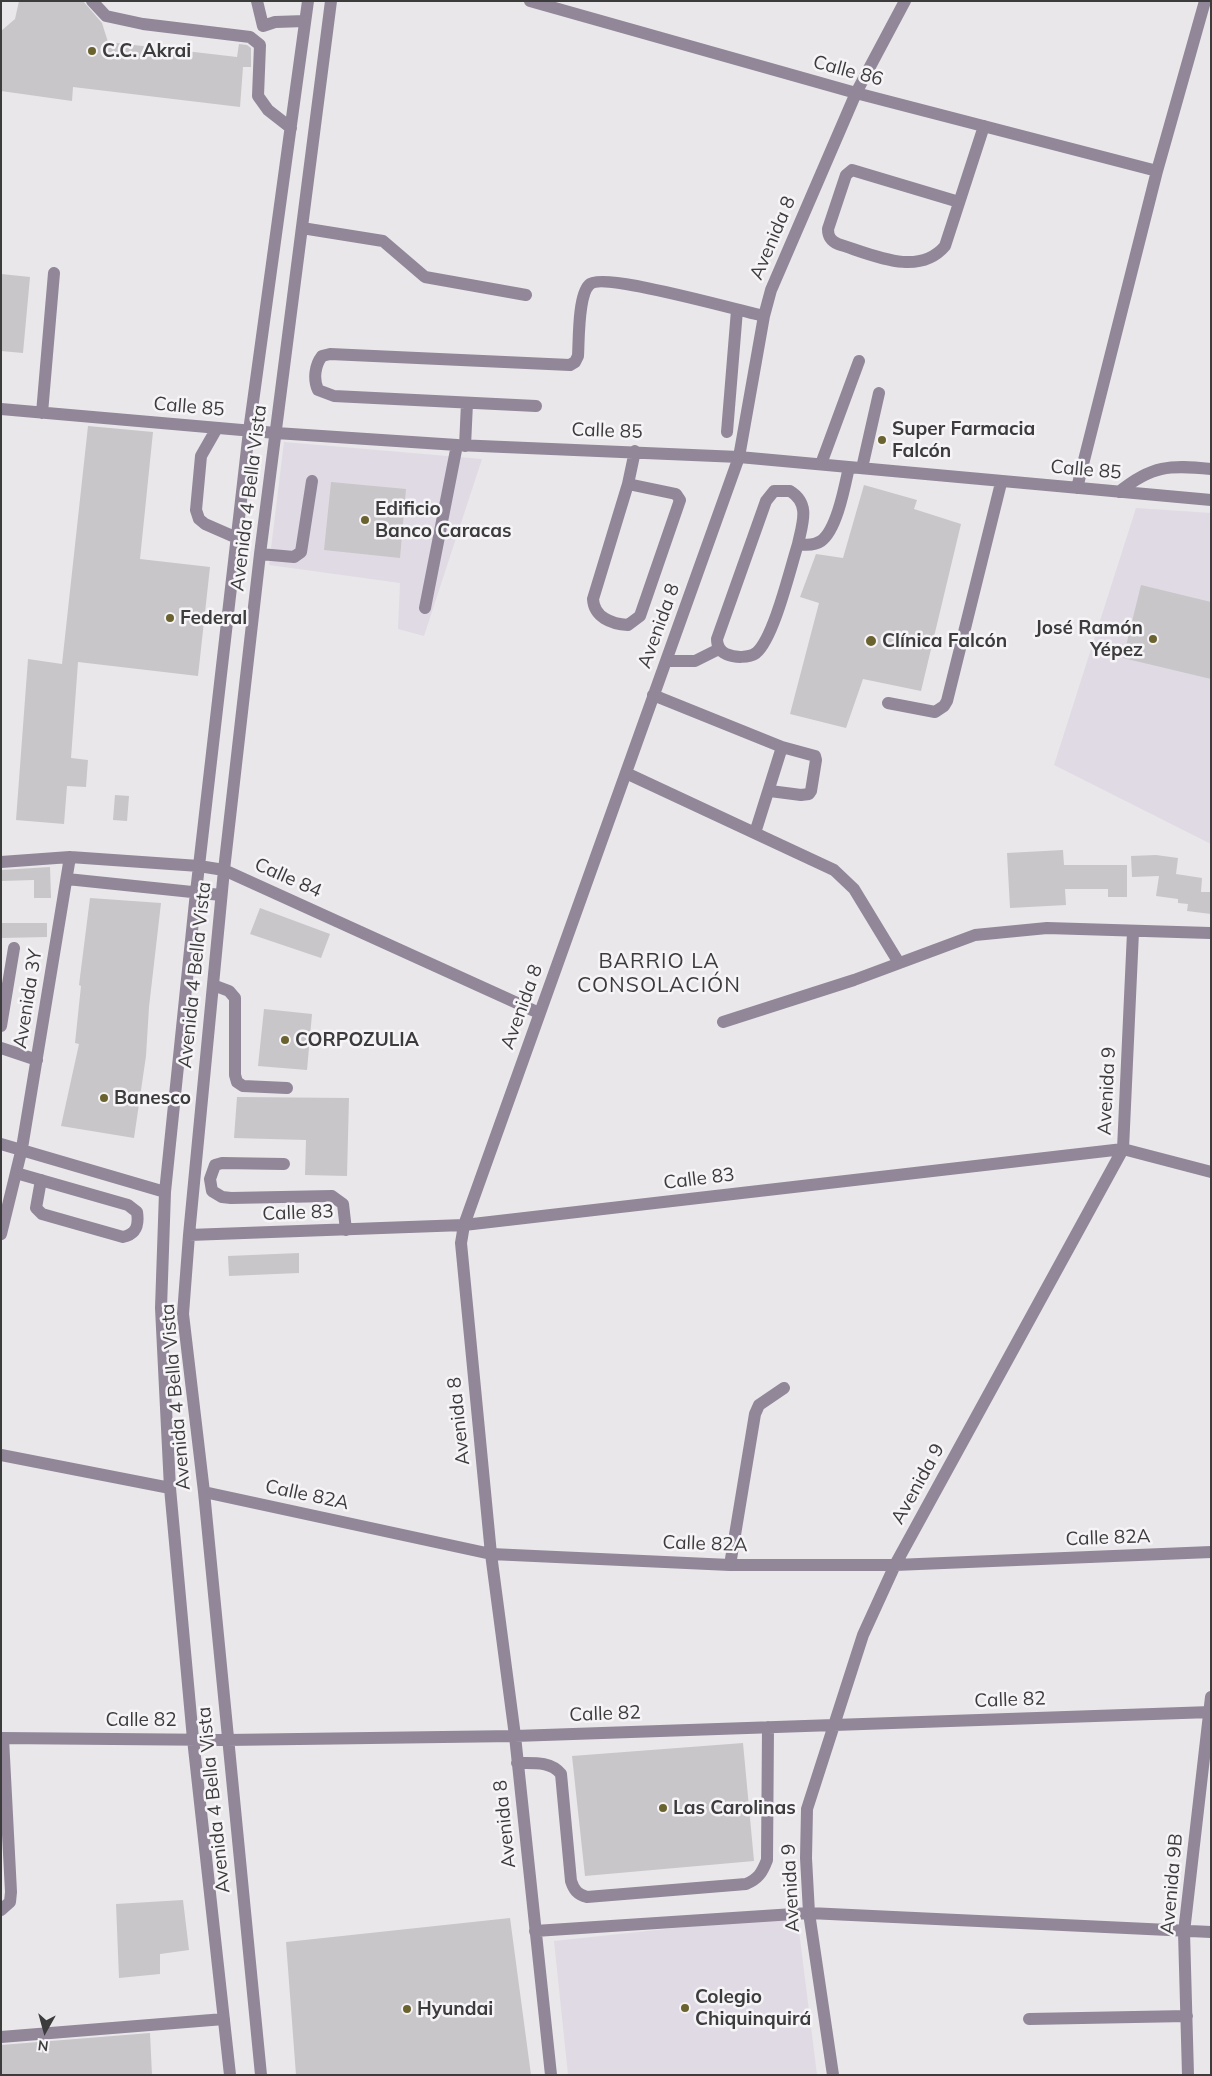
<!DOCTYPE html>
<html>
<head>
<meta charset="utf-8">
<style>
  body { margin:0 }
  #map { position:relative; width:1212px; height:2076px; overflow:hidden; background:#e9e7ea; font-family:Mulish,sans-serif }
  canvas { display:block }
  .frame { position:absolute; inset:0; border:2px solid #3d3c3d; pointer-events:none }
  .north { position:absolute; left:20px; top:2006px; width:50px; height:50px; -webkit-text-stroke:4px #f6f4f7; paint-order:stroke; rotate:187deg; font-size:14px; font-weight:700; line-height:20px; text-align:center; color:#3d3c3d }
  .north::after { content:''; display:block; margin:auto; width:18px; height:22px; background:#3d3c3d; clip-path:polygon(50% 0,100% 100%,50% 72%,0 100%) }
</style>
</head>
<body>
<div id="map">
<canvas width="1212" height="2076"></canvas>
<div class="frame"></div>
<div class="north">N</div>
</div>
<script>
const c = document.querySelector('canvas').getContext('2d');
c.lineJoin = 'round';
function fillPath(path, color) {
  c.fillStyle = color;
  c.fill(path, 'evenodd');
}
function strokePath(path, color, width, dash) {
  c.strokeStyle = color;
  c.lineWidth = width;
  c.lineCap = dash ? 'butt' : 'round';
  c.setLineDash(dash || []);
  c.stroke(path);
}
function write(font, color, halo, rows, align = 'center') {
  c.font = font + ' Mulish,sans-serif';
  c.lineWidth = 5;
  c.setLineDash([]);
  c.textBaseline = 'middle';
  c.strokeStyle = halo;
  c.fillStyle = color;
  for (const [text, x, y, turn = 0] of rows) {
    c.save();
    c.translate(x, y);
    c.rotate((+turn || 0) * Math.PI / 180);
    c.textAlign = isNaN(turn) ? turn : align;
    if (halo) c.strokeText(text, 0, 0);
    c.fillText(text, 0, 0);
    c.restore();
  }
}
fillPath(new Path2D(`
  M 284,442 L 482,459 L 424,636 L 398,629 L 400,583 L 269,565 Z
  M 1136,508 L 1211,513 L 1211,844 L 1054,765 Z
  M 797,1915 L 817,2075 L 568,2075 L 554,1941 Z`), '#e0dae4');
fillPath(new Path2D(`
  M 19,1 L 83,1 L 102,23 L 108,42 L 237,57 L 239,44 L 247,45 L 251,48 L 251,67 L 243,67 L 240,107 L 73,87 L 72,101 L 1,91 L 1,31 L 15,19 Z
  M 1,274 L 30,277 L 23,353 L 1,351 Z
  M 88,426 L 153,432 L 140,559 L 210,567 L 198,676 L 78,662 L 71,758 L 88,760 L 86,787 L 67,786 L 64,824 L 16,820 L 28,659 L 62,664 Z
  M 331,482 L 406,489 L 400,558 L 324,550 Z
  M 864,485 L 917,500 L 914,509 L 961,524 L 921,691 L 863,679 L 846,728 L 790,714 L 819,603 L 800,597 L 816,554 L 843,558 Z
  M 1141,585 L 1211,602 L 1211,679 L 1123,658 Z
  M 115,795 L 129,796 L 127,821 L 113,820 Z
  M 1063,850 L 1064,865 L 1127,865 L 1127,897 L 1108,897 L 1108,889 L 1065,889 L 1066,905 L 1010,908 L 1007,853 Z
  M 1156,855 L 1178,858 L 1176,874 L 1202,878 L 1201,892 L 1211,892 L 1211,914 L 1187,911 L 1188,904 L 1178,903 L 1178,899 L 1156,896 L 1159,876 L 1132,877 L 1131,856 Z
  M 50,867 L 51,898 L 34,898 L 34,880 L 1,881 L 1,870 Z
  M 90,898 L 161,903 L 149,1007 L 146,1056 L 134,1138 L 61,1126 L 79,1044 L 75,1043 L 81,986 L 79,985 Z
  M 260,908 L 330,934 L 321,958 L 250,934 Z
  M 1,923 L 47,923 L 47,937 L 1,938 Z
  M 264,1009 L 312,1014 L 307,1070 L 258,1066 Z
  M 237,1097 L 349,1098 L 347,1176 L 305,1175 L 306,1140 L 234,1138 Z
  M 299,1253 L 299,1273 L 229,1276 L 228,1256 Z
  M 743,1743 L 754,1861 L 585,1876 L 572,1756 Z
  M 183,1900 L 189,1950 L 160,1954 L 160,1974 L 119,1978 L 116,1904 Z
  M 510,1918 L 531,2075 L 296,2075 L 286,1942 Z
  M 150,2033 L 152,2075 L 1,2075 L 1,2045 Z`), '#c8c6c9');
strokePath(new Path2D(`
  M 92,1 L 106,16 L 143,24 L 250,37 L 260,45 L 258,96 L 268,110 L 291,128
  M 257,1 L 263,26 L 275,22 L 305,21
  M 530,1 L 856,93 L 1157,171
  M 959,202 L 852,170 L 846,175 L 828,229 C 828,237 831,241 838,244 C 871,254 918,278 945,246 L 984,126
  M 302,228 L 383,241 L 425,277 L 526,295
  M 536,406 L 334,396 L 318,390 C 313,379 315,365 322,356 L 330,354 L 570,365 L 575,362 L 578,356 C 579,340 578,296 589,285 C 601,271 740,311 764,316
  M 1,409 L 276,433 L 457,445 L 739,457 L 1211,500
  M 42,413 L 54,273
  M 217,428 L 201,456 L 196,510 L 199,519 L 205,524 L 237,538
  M 727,432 L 737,310
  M 465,446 L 467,403
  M 821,464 L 859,361
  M 862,468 L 879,393
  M 628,484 L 676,494 L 680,500 L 640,616 L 628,625 C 611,624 594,617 593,599 L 628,484 L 635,451
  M 1077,488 L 1157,171 L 1205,1
  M 1119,492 C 1152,465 1170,465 1211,469
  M 798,544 C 802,524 811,504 790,491 L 774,491 L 766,501 L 717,639 C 717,646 720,651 726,654 C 735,658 749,658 756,653 C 774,638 790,569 798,544 C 805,545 814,546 821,541 C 837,530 845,485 849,467
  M 260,554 L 294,557 L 301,552 L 312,481
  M 425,608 L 457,445
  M 666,661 L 695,661 L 719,649
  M 653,695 L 782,747 L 755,833
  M 888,703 L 935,712 L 944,706 L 947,701 L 1001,483
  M 626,773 L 834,870 L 854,889 L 899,963
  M 770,791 L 801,795 L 809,794 L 811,791 L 816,760 L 815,756 L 782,747
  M 1,862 L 70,857 L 199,866 L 224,870 L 539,1013
  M 67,879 L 221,895
  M 213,985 L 229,991 L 235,998 L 235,1075 L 237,1082 L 243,1086 L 287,1088
  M 723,1022 L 854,980 L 975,935 L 1047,928 L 1210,933
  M 1,1026 L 14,948
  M 1,1048 L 37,1060
  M 1,1144 L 165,1192
  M 284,1164 L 222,1163 L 215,1165 L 210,1179 L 212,1191 L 222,1197 L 231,1198 L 332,1196 L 343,1204 L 346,1230
  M 16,1173 L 128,1205 L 137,1212 C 139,1225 137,1234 123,1237 L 42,1214 L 36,1208 L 41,1180
  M 1,1234 L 22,1148 L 70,857
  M 189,1235 L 464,1225 L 1123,1149 L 1211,1172
  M 1,1455 L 170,1488
  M 204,1492 L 491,1554 L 730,1565 L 895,1565 L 1211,1552
  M 730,1565 L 755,1414 L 759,1405 L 784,1388
  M 1,1738 L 226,1740 L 515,1736 L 1211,1712
  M 517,1763 C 533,1763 551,1761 561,1774 L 571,1881 C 574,1890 577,1894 587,1897 L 746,1884 C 758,1879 762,1873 767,1860 L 768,1727
  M 1,1910 L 10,1902 L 11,1892 L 3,1738
  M 535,1931 L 809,1913 L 1211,1932
  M 1029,2019 L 1187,2016
  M 1,2037 L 224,2019
  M 230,2075 L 193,1739 L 170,1488 L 161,1308 L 165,1192 L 196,892 L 249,431 L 308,1
  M 261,2075 L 204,1492 L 183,1314 L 189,1235 L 224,870 L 260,554 L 331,1
  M 551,2075 L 515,1736 L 491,1554 L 461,1243 L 464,1225 L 739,457 L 764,316 L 771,290 L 856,93 L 905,1
  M 833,2075 L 809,1913 L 806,1858 L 807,1809 L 863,1635 L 895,1565 L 1123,1149 L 1133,932
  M 1188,2075 L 1184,1932 L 1211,1697`), '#918798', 12);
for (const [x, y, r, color] of [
  [92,51,5,"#6a622f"],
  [882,440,5,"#6a622f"],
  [365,520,5,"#6a622f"],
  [170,618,5,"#6a622f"],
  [1153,639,5,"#6a622f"],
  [871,641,6,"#6a622f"],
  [285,1040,5,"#6a622f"],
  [104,1098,5,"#6a622f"],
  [663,1808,5,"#6a622f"],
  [685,2008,5,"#6a622f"],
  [407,2009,5,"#6a622f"]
]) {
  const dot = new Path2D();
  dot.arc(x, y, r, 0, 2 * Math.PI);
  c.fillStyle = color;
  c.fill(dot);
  strokePath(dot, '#f6f4f7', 2);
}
write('bold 19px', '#3d3c3d', '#f6f4f7', [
  ["C.C. Akrai",102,51],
  ["Super Farmacia",892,429],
  ["Falcón",892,451],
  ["Edificio",375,509],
  ["Banco Caracas",375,531],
  ["Federal",180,618],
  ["José Ramón",1143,628,"right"],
  ["Yépez",1143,650,"right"],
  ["Clínica Falcón",882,641],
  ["CORPOZULIA",295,1040],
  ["Banesco",114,1098],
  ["Las Carolinas",673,1808],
  ["Colegio",695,1997],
  ["Chiquinquirá",695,2019],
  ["Hyundai",417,2009]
], 'left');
write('19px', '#3d3c3d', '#f6f4f7', [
  ["Calle 86",848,71,15],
  ["Avenida 8",773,238,-67],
  ["Calle 85",189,407,5],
  ["Calle 85",607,431,2],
  ["Calle 85",1086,470,5],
  ["Avenida 4 Bella Vista",249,498,-83],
  ["Avenida 8",659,626,-70],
  ["Calle 84",288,878,24],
  ["Avenida 4 Bella Vista",195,975,-84],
  ["Avenida 3Y",28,999,-81],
  ["Avenida 8",522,1007,-70],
  ["Avenida 9",1107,1091,-87],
  ["Calle 83",699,1179,-7],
  ["Calle 83",298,1213,-2],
  ["Avenida 4 Bella Vista",176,1397,-95],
  ["Avenida 8",459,1421,-96],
  ["Avenida 9",918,1484,-61],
  ["Calle 82A",307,1495,12],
  ["Calle 82A",1108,1538,-2],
  ["Calle 82A",705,1544,2],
  ["Calle 82",1010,1700,-2],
  ["Calle 82",605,1714,-2],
  ["Calle 82",141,1720],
  ["Avenida 4 Bella Vista",214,1800,-96],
  ["Avenida 8",505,1824,-96],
  ["Avenida 9B",1172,1884,-85],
  ["Avenida 9",791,1888,-93]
]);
c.letterSpacing = '1px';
write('21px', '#3d3c3d', '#f6f4f7', [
  ["BARRIO LA",659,962],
  ["CONSOLACIÓN",659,986]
]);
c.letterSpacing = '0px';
</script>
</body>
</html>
